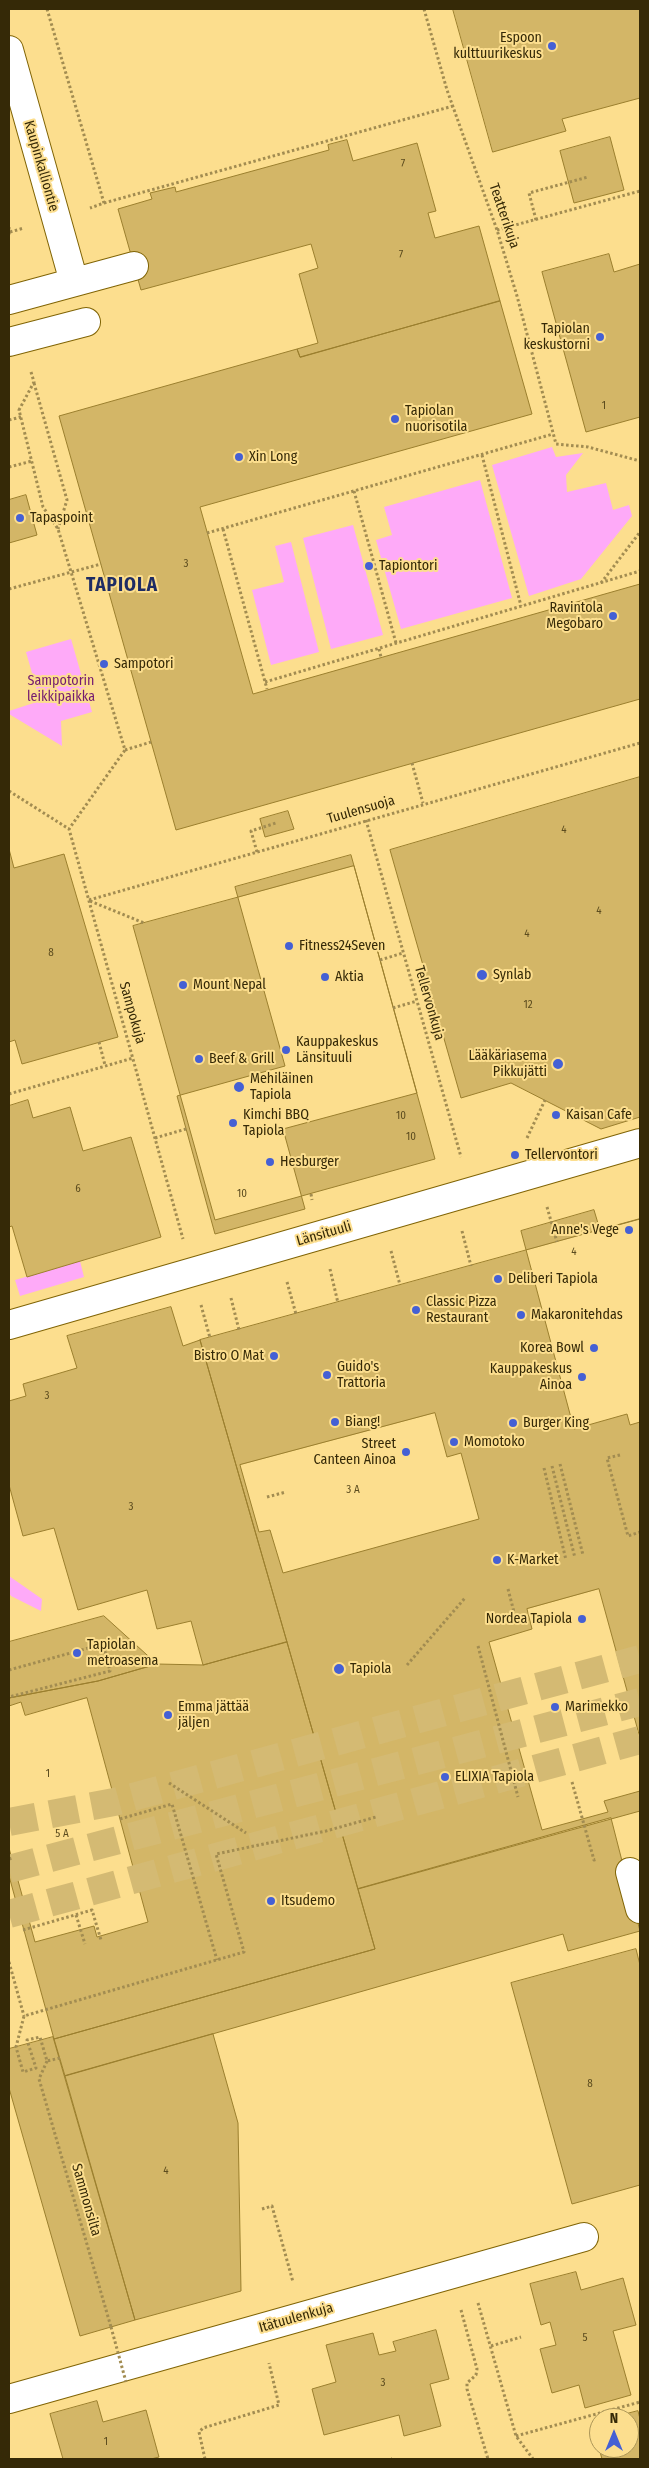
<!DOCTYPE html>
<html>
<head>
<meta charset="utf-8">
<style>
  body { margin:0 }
  #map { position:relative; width:649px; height:2468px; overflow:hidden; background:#fcde8e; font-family:"Fira Sans Condensed",sans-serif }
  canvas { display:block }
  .frame { position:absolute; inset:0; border:10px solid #352907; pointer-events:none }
  .north { position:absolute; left:589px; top:2408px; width:50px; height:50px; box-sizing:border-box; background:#fcde8e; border:1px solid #ac9658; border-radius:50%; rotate:0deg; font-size:14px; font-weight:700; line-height:20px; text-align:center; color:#352907 }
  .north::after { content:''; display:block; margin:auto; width:18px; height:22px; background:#4560d4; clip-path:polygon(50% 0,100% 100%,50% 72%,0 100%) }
</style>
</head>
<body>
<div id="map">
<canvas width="649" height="2468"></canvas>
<div class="frame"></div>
<div class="north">N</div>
</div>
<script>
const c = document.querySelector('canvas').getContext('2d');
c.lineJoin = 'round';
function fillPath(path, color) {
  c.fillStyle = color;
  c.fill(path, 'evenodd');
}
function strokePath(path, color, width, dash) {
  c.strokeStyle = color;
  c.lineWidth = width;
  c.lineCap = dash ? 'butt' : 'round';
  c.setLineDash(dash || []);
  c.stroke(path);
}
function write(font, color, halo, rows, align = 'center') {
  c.font = font + ' "Fira Sans Condensed",sans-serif';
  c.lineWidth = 4;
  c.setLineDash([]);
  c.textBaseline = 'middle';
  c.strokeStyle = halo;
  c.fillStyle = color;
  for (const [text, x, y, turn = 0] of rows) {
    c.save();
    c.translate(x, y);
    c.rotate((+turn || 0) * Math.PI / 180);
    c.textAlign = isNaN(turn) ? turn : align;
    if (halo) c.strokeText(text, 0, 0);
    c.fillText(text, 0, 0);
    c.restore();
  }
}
fillPath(new Path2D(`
  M 552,447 L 556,457 L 583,453 L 566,475 L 567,492 L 606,483 L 613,510 L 629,505 L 632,516 L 581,579 L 529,596 L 492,465 Z
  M 480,480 L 512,598 L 401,629 L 376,540 L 392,535 L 384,507 Z
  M 353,525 L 383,635 L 331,649 L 303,538 Z
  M 291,542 L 319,652 L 271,665 L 252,590 L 284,582 L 275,546 Z
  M 71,639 L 92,712 L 61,721 L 62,746 L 9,714 L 9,711 L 40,701 L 26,652 Z
  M 80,1261 L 84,1277 L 20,1296 L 15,1280 Z
  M 9,1576 L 42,1599 L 41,1611 L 11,1596 L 9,1593 Z`), '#feaaf8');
const building = new Path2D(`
  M 453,9 L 640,9 L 640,98 L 562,119 L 566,131 L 493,152 Z
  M 610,137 L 624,190 L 574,203 L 560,151 Z
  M 347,140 L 353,161 L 417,143 L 436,211 L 428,213 L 435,238 L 479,226 L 500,301 L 300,357 L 297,349 L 318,343 L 299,274 L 318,268 L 311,244 L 141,290 L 118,209 L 152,199 L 150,193 L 175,187 L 176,192 L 329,150 L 328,145 Z
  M 609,254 L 614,272 L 640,264 L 640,417 L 586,432 L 542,272 Z
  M 500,301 L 532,414 L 200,507 L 253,694 L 640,584 L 640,699 L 176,830 L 59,416 L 297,349 L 300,357 Z
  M 26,495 L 37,535 L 9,543 L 9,500 Z
  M 640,777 L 640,1117 L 601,1129 L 511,1083 L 461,1098 L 390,850 Z
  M 288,811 L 294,829 L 265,837 L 260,819 Z
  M 9,849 L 14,868 L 64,854 L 118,1037 L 22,1064 L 15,1040 L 9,1042 Z
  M 351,855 L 417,1093 L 283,1129 L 305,1209 L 215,1234 L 177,1096 L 285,1066 L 235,887 Z
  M 354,866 L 435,1159 L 215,1220 L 133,926 Z
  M 28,1100 L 33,1118 L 70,1107 L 83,1151 L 131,1137 L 161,1237 L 27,1277 L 12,1226 L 9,1227 L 9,1106 Z
  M 594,1210 L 600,1230 L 640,1219 L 640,1422 L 630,1425 L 627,1414 L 574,1429 L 521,1231 Z
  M 640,1219 L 640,1811 L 358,1889 L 200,1340 Z
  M 171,1307 L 183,1346 L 200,1340 L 287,1642 L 203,1665 L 191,1621 L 157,1629 L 147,1590 L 78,1610 L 54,1528 L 23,1536 L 9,1485 L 9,1401 L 26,1396 L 23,1384 L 77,1368 L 67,1336 Z
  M 435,1413 L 447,1457 L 461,1453 L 479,1519 L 283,1573 L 270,1530 L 259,1532 L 240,1465 Z
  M 599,1589 L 640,1738 L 640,1791 L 604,1801 L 608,1812 L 542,1830 L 489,1642 L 532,1629 L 527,1609 Z
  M 104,1616 L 157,1664 L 98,1681 L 9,1698 L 9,1642 Z
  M 287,1642 L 375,1949 L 54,2039 L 9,1876 L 9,1698 L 98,1681 L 157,1664 L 203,1665 Z
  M 87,1698 L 148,1922 L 97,1937 L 94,1926 L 35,1942 L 9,1848 L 9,1706 L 21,1702 L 25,1715 Z
  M 611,1818 L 640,1931 L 568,1951 L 563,1934 L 65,2076 L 54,2039 L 375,1949 L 358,1889 Z
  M 636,1949 L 640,1965 L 640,2185 L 572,2204 L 511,1983 Z
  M 213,2034 L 238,2123 L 241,2291 L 135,2320 L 65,2076 Z
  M 53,2037 L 135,2320 L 80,2336 L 9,2088 L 9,2049 Z
  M 576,2272 L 581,2290 L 623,2278 L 636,2325 L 613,2331 L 631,2395 L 585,2408 L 579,2385 L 552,2393 L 540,2349 L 556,2345 L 550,2322 L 541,2325 L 530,2284 Z
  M 436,2330 L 449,2379 L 430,2384 L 441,2426 L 404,2436 L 399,2415 L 324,2435 L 312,2389 L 336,2382 L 326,2345 L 373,2333 L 379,2355 L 396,2351 L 393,2342 Z
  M 97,2401 L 103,2422 L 146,2410 L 159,2457 L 151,2459 L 63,2459 L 50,2414 Z
  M 638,2411 L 640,2419 L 640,2459 L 602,2459 L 592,2423 L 599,2421 L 599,2448 L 629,2448 L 629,2418 L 610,2418 Z`);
fillPath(building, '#d3b667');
strokePath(building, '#9b7f2e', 1);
strokePath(new Path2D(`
  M 9,1914 L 640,1740`), '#d4ba73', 28, [28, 14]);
strokePath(new Path2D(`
  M 9,1822 L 114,1802 L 640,1659
  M 9,1869 L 640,1702`), '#d4ba73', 28, [28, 14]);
const minor = new Path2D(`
  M 9,50 L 74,282
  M 9,300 L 134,266
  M 9,342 L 86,322
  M 9,1325 L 640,1143
  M 630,1872 L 640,1909
  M 9,2399 L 584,2237`);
strokePath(minor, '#806405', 30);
strokePath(new Path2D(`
  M 47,9 L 104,203 L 90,208
  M 424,9 L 447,90 L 497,230 L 517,296 L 556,444 L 588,447 L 640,461
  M 104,203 L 453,106
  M 536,220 L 529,193 L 588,177
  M 9,227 L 9,237
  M 497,230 L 640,191
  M 10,232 L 24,228
  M 31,372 L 34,382 L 19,410 L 43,507 L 58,529 L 125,750 L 69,829
  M 34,383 L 67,500 L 58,529
  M 9,420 L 21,417
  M 482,455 L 521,606
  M 9,467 L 32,461
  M 354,491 L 396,643
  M 223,529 L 267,689
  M 207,533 L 553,434
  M 601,583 L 640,532
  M 9,589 L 101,564
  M 379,649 L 381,657
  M 265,682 L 640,571
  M 125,750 L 151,742
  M 412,763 L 423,803
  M 9,791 L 69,829 L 183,1239
  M 366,820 L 461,1157
  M 257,852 L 251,831 L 276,823
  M 89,900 L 640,743
  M 90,901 L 144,923
  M 380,960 L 403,953
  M 393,1008 L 417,1001
  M 99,1042 L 105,1065
  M 9,1094 L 133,1058
  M 155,1138 L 186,1129
  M 527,1138 L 545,1100
  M 311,1194 L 312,1200
  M 547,1207 L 557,1242
  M 462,1231 L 471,1266
  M 391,1251 L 400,1285
  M 330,1269 L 338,1303
  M 287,1282 L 296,1314
  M 231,1298 L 239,1330
  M 201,1305 L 210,1338
  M 620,1455 L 607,1458 L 628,1536 L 640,1532
  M 560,1464 L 583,1555
  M 552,1466 L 575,1558
  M 544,1468 L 566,1560
  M 267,1497 L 286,1492
  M 508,1589 L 514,1612
  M 478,1646 L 518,1797
  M 407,1665 L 465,1598
  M 9,1670 L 103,1644 L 110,1671 L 9,1697
  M 572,1782 L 594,1860 L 597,1859
  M 169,1783 L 246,1833
  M 120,1819 L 172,1804 L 217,1960
  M 9,1859 L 12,1858
  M 76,1915 L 85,1944
  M 23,1930 L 92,1910 L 101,1940
  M 9,1962 L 24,2016
  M 60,2058 L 47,2061 L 40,2037 L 27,2040 L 36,2068 L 23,2072 L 16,2047 L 24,2016 L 244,1952 L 216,1854 L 326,1831 L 376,1817
  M 47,2061 L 39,2079 L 111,2327
  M 262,2209 L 272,2206 L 293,2282
  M 478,2303 L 516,2436 L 533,2459
  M 461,2310 L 477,2369 L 476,2375 L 467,2383 L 467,2389 L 488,2459
  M 491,2346 L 521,2337
  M 516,2436 L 640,2402
  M 205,2459 L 199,2432 L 203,2428 L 279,2405 L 269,2363
  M 391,2459 L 392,2459`), '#a28c51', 3, [2.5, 2.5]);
strokePath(minor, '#fff', 28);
strokePath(new Path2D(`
  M 111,2327 L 126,2382`), '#a28c51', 3, [2.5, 2.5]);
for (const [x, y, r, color] of [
  [552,46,5,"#4560d4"],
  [600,337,5,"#4560d4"],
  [395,419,5,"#4560d4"],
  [239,457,5,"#4560d4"],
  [20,518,5,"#4560d4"],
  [369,566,5,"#4560d4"],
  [613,616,5,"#4560d4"],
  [104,664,5,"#4560d4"],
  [289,946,5,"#4560d4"],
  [482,975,6,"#4560d4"],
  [325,977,5,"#4560d4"],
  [183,985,5,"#4560d4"],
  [286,1050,5,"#4560d4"],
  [199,1059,5,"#4560d4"],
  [558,1064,6,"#4560d4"],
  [239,1087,6,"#4560d4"],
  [556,1115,5,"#4560d4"],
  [233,1123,5,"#4560d4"],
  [515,1155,5,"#4560d4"],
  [270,1162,5,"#4560d4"],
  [629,1230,5,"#4560d4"],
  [498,1279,5,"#4560d4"],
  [416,1310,5,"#4560d4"],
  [521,1315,5,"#4560d4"],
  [594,1348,5,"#4560d4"],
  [274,1356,5,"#4560d4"],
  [327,1375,5,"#4560d4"],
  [582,1377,5,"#4560d4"],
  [335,1422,5,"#4560d4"],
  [513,1423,5,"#4560d4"],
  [454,1442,5,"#4560d4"],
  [406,1452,5,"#4560d4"],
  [497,1560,5,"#4560d4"],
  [582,1619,5,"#4560d4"],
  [77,1653,5,"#4560d4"],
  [339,1669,6,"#4560d4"],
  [555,1707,5,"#4560d4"],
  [168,1715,5,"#4560d4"],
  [445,1777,5,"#4560d4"],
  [271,1901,5,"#4560d4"]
]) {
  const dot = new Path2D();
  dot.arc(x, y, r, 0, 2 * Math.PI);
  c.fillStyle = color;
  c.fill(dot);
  strokePath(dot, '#fcde8e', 2);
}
write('11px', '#5c4c1f', null, [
  ["7",403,164],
  ["7",401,255],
  ["1",604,406],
  ["3",186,564],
  ["4",564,830],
  ["4",599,911],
  ["4",527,934],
  ["8",51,953],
  ["12",528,1005],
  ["10",401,1116],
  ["10",411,1137],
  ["6",78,1189],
  ["10",242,1194],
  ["4",574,1252],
  ["3",47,1396],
  ["3 A",353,1490],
  ["3",131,1507],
  ["1",48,1774],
  ["5 A",62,1834],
  ["8",590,2084],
  ["4",166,2171],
  ["5",585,2338],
  ["3",383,2383],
  ["1",106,2442]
]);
write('14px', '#352907', '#fcde8e', [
  ["Espoon",542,38,"right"],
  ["kulttuurikeskus",542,54,"right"],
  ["Tapiolan",590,329,"right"],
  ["keskustorni",590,345,"right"],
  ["Tapiolan",405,411],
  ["nuorisotila",405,427],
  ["Xin Long",249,457],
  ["Tapaspoint",30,518],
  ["Tapiontori",379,566],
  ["Ravintola",603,608,"right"],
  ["Megobaro",603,624,"right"],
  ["Sampotori",114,664],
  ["Fitness24Seven",299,946],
  ["Synlab",493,975],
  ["Aktia",335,977],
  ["Mount Nepal",193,985],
  ["Kauppakeskus",296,1042],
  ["Länsituuli",296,1058],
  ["Lääkäriasema",547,1056,"right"],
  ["Pikkujätti",547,1072,"right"],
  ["Beef & Grill",209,1059],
  ["Mehiläinen",250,1079],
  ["Tapiola",250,1095],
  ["Kimchi BBQ",243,1115],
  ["Tapiola",243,1131],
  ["Kaisan Cafe",566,1115],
  ["Tellervontori",525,1155],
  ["Hesburger",280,1162],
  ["Anne's Vege",619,1230,"right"],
  ["Deliberi Tapiola",508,1279],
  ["Classic Pizza",426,1302],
  ["Restaurant",426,1318],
  ["Makaronitehdas",531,1315],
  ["Korea Bowl",584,1348,"right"],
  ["Bistro O Mat",264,1356,"right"],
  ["Guido's",337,1367],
  ["Trattoria",337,1383],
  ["Kauppakeskus",572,1369,"right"],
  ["Ainoa",572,1385,"right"],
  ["Biang!",345,1422],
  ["Burger King",523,1423],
  ["Momotoko",464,1442],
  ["Street",396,1444,"right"],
  ["Canteen Ainoa",396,1460,"right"],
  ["K-Market",507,1560],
  ["Nordea Tapiola",572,1619,"right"],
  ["Tapiolan",87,1645],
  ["metroasema",87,1661],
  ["Tapiola",350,1669],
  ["Emma jättää",178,1707],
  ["jäljen",178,1723],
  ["Marimekko",565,1707],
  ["ELIXIA Tapiola",455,1777],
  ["Itsudemo",281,1901]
], 'left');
write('14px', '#352907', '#fcde8e', [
  ["Kaupinkalliontie",41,166,74],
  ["Teatterikuja",504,216,71],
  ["Tuulensuoja",361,810,-16],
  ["Tellervonkuja",429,1003,74],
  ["Sampokuja",132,1013,74],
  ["Länsituuli",324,1234,-16],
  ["Sammonsilta",86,2200,74],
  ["Itätuulenkuja",296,2318,-16]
]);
write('14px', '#731a70', '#fcde8e', [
  ["Sampotorin",61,681],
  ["leikkipaikka",61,697]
]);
c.letterSpacing = '1px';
write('bold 19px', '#1e2c64', '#fcde8e', [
  ["TAPIOLA",122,586]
]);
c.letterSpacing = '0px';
</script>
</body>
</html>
